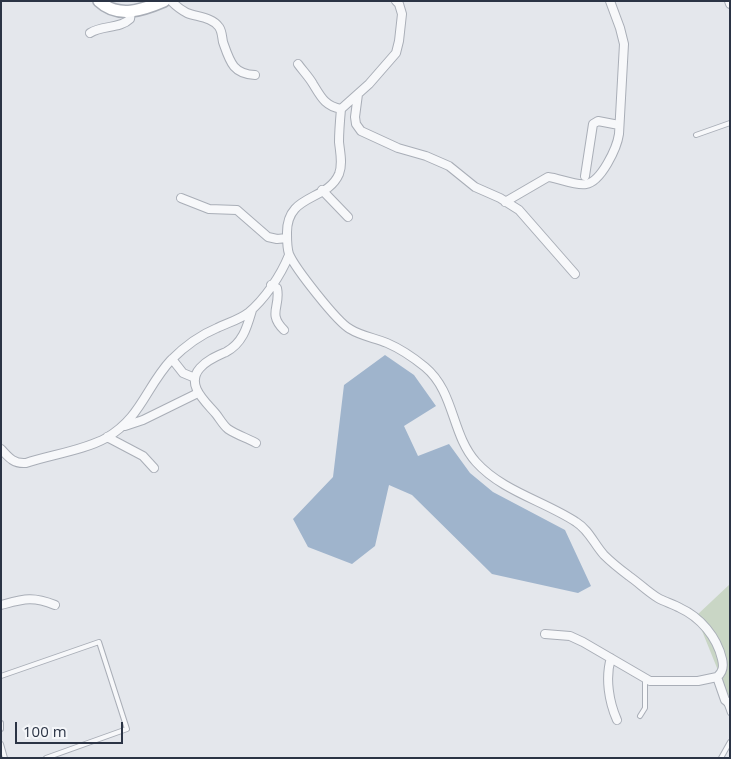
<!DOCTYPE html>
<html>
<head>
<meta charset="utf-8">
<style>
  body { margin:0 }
  #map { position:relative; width:731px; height:759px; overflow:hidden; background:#e4e7ec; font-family:"Open Sans",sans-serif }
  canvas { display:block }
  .frame { position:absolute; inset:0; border:2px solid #2b3445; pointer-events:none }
  .scale { position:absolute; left:15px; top:722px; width:108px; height:22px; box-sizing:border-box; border:2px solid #2b3445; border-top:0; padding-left:6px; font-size:15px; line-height:18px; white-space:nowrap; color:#2b3445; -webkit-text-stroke:4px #f4f6f9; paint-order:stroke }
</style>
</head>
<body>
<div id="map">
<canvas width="731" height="759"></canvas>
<div class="frame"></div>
<div class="scale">100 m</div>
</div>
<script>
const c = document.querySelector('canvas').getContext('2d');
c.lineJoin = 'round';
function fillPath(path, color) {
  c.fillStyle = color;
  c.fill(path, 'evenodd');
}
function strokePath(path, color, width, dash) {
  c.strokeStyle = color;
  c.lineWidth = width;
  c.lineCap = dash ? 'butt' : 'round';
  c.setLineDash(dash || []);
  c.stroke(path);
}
fillPath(new Path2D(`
  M 730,584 L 730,700 L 696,616 Z`), '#c9d6c5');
fillPath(new Path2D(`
  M 385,355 L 414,375 L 436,406 L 404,426 L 418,456 L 449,444 L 470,473 L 493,492 L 565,530 L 591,586 L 578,593 L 492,574 L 412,495 L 389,485 L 375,546 L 352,564 L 308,547 L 293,519 L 333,477 L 344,385 Z`), '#9fb4cc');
const lane = new Path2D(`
  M 696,135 L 730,123
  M 1,676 L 99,642 L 127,729 L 46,758
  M 726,702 L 730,713
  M 640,716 L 645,708 L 645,680
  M 1,723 L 1,729
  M 1,744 L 5,758
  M 721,758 L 730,742`);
const street = new Path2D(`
  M 171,1 C 176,6 181,10 187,13 C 197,17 212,17 219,27 C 222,31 222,37 223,42 C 230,62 233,74 255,75
  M 396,1 L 399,4 L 402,14 L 399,41 L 396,53 L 369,84 L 341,109 C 340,120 339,131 339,142 C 340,152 343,164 339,174 C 327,202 286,193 287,234 C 287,241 287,248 289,254 C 295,268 337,322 350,329 C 361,336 375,338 387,343 C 401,349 414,358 425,367 C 455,392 451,434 476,462 C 502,491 544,501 576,522 C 589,530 594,544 604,555 C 612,563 621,570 629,576 C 639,583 648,592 658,598 C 665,602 673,604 680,608 C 700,617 717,637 722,659 C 724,667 723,672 717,677 L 725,700 L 730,704
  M 729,1 L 730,4
  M 90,33 C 102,25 120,29 130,19 L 131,12
  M 298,64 C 303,71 309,77 313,84 C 321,97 325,106 341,109
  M 358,94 L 355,117 L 356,124 L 361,131 L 398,148 L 426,156 L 449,166 L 475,187 L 500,198 L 519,210 L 575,274
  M 585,176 L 593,124 L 598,121 L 619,125
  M 322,190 L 348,217
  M 181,198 L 209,209 L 237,210 L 268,237 L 277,239 L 287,238
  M 505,202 L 548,177 C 559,178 575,186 586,184 C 601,182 617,148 619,134 L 624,44 L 620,28 L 610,1
  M 271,285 L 277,288 C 281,307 267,313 284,330
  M 252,310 C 247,327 243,343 226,352 C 217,356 207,360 200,368 C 185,385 206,402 216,414 C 220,419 223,425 228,429 C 237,435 247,438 256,443
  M 172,359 L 183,373 L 195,378
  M 125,426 L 143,420 L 198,393
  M 107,437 L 143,456 L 154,468
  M 1,449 C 9,458 14,464 26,463 C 50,455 85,450 106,438 C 141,418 146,387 171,360 C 184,347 200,335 217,328 C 227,323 239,320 248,313 C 265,299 281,275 289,255
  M 1,605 C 24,599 32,596 55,605
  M 545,634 L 570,636 L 583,642 L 650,681 L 698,681 L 717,677
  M 611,658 C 605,678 609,702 617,720`);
const secondary = new Path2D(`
  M 99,1 C 118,19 143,10 164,1`);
strokePath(lane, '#a9aeb7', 6);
strokePath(street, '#a9aeb7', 10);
strokePath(secondary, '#a9aeb7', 14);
strokePath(lane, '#f7f8fa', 4);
strokePath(street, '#f7f8fa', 8);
strokePath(secondary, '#fff', 11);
</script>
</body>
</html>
